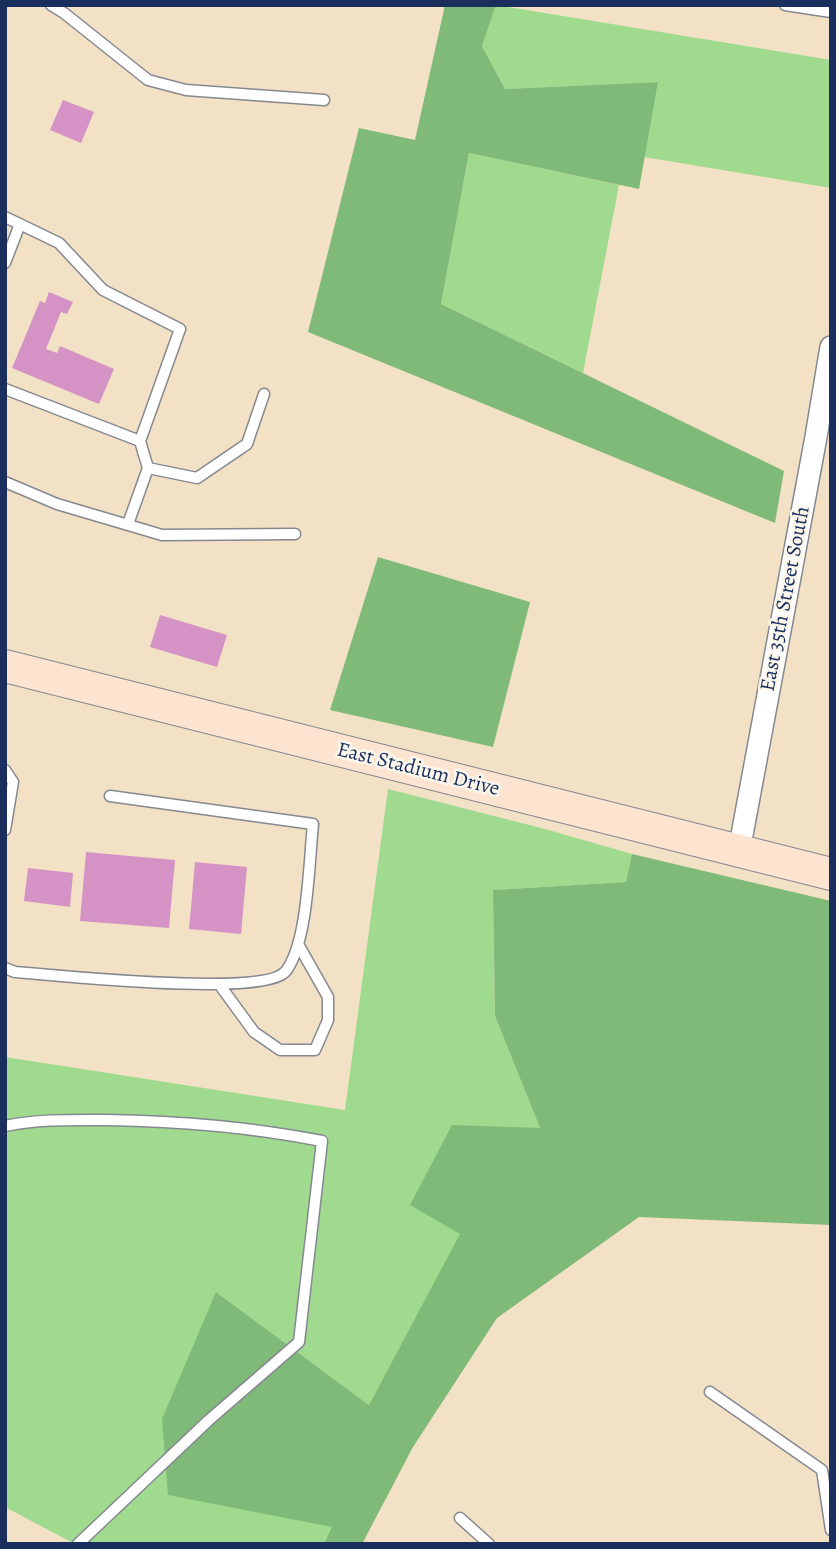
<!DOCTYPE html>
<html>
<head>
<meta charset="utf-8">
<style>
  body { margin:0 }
  #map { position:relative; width:836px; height:1549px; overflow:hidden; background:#f2e1c4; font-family:Alegreya,serif }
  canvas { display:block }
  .frame { position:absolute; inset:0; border:7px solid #1b2f5e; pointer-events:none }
</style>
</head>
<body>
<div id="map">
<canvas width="836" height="1549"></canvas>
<div class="frame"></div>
</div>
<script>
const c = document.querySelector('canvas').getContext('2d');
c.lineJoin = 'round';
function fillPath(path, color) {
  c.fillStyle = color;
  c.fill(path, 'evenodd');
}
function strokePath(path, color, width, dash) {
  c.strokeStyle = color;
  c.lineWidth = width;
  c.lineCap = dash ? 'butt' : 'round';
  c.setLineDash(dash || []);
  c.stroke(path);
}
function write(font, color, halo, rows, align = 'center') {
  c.font = font + ' Alegreya,serif';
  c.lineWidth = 5;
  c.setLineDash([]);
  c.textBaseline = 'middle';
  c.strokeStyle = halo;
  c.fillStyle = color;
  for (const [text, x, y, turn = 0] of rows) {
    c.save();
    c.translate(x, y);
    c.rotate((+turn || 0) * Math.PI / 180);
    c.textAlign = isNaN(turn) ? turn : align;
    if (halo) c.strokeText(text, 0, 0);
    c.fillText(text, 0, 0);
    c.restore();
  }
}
fillPath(new Path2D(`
  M 496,5 L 831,60 L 831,188 L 644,157 L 658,82 L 505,89 L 482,46 Z
  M 469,153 L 619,185 L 583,373 L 441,304 Z
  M 388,789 L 545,829 L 632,854 L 626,882 L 493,890 L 495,1016 L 540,1128 L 461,1234 L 369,1405 L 216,1292 L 333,1527 L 324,1544 L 75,1544 L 5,1507 L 5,1057 L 345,1110 Z`), '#9fda8e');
fillPath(new Path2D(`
  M 445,5 L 496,5 L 482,46 L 505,89 L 658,82 L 639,189 L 469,153 L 441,304 L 784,471 L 775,523 L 308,332 L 359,128 L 415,140 Z
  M 378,557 L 530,602 L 493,747 L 330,710 Z
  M 632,854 L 831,901 L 831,1225 L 639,1217 L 497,1318 L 413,1447 L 362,1544 L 324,1544 L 332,1527 L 168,1495 L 162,1419 L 216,1292 L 369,1405 L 460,1234 L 410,1205 L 452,1125 L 540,1128 L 495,1016 L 493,890 L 626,882 Z`), '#7fba79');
fillPath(new Path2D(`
  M 63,100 L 94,112 L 81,143 L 50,130 Z
  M 49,292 L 73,302 L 67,314 L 61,312 L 46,349 L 57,353 L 60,346 L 114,369 L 99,404 L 12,368 L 40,301 L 45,303 Z
  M 160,615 L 227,635 L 217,667 L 150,647 Z
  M 86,852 L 175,860 L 169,928 L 80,921 Z
  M 195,862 L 247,867 L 241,934 L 189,929 Z
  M 28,868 L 73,873 L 70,907 L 24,901 Z`), '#d593c5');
const lane = new Path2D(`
  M 51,5 L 64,13 L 148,80 L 186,90 L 324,100
  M 785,5 L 831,12
  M 5,217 L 59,243 L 103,290 L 180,329 L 140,441 L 148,468 L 128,524
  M 5,263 L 20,224
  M 5,389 L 140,441
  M 148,468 L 197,478 L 247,444 L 264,394
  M 5,482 L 57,504 L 162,535 L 295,534
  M 5,770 L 13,782 L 5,830
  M 5,968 L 15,972 C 56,975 265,998 286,971 C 308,942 309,862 313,824 L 110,796
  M 219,984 L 254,1032 L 280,1050 L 315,1050 L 328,1020 L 328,997 L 298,944
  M 5,1126 C 39,1119 72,1120 107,1120 C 180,1121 250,1127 322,1141 L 299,1342 L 209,1420 L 78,1544
  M 710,1392 L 822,1470 L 831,1530
  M 460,1518 L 489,1544`);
const street = new Path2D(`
  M 739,851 L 816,437 L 831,347`);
const secondary = new Path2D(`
  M 5,666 L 831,874`);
strokePath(lane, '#868891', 13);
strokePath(street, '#868891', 24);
strokePath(secondary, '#868891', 34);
strokePath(lane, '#fff', 10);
strokePath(street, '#fff', 21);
strokePath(secondary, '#fde4d1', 32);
write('21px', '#1b2f5e', '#fbf7ec', [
  ["East 35th Street South",786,599,-79],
  ["East Stadium Drive",418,770,14]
]);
</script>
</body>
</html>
